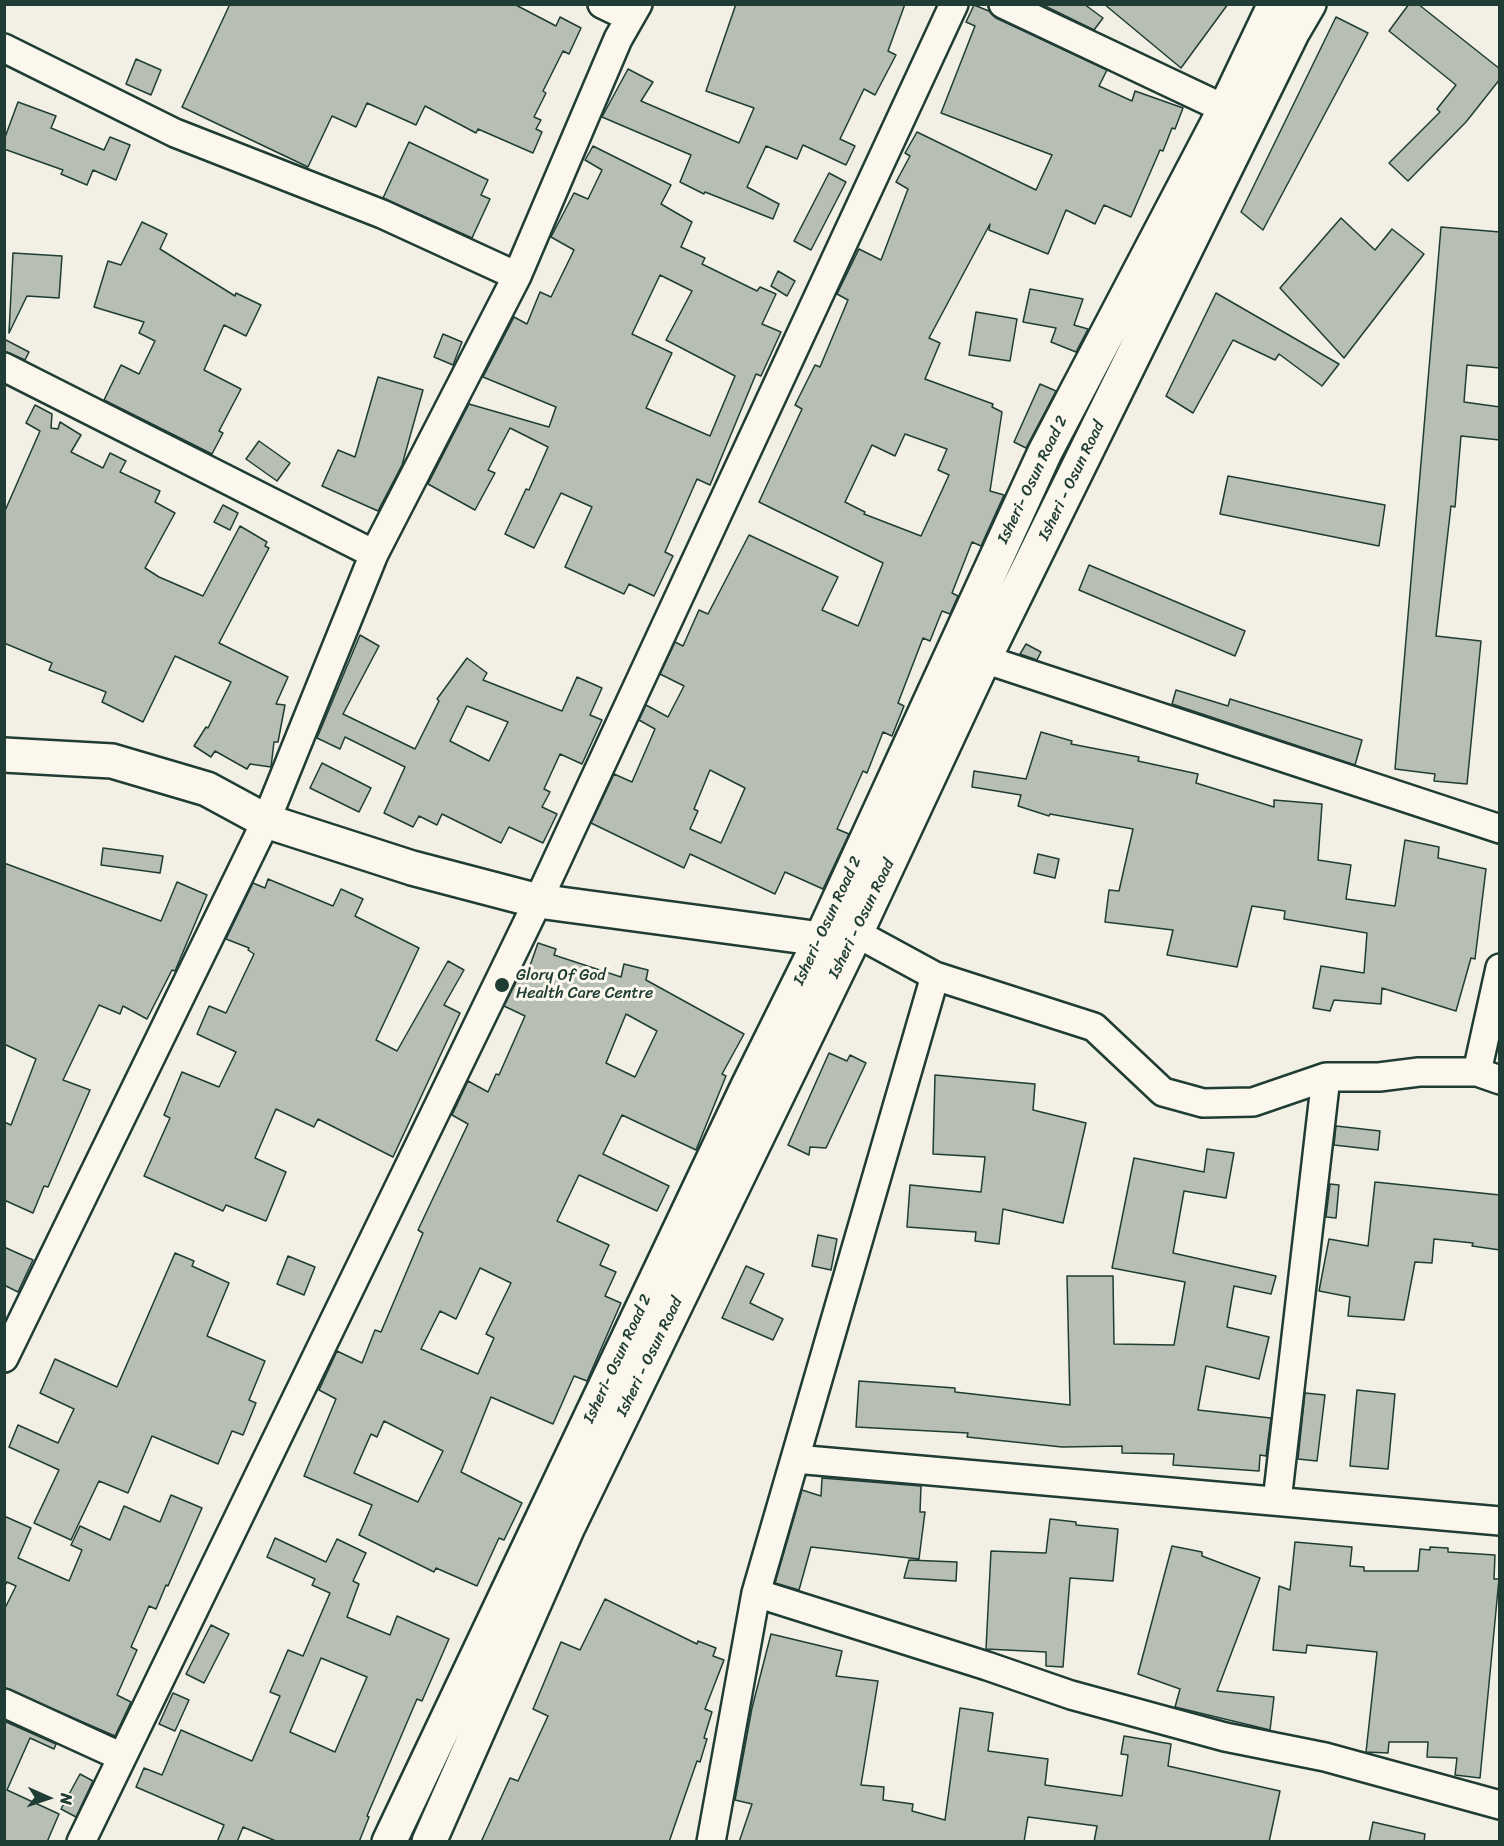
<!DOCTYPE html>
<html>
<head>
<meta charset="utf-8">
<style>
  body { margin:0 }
  #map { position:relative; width:1504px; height:1846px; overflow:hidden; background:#f2f0e5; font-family:Sriracha,sans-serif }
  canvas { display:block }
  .frame { position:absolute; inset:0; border:6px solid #1f3d34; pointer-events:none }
  .north { position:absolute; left:18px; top:1768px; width:60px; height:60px; -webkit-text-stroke:4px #fbf7ec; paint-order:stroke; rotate:93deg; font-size:16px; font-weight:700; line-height:24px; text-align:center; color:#1f3d34 }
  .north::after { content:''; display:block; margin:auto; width:21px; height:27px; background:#1f3d34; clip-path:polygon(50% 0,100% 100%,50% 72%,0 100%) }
</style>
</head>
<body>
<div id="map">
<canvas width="1504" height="1846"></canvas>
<div class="frame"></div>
<div class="north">N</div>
</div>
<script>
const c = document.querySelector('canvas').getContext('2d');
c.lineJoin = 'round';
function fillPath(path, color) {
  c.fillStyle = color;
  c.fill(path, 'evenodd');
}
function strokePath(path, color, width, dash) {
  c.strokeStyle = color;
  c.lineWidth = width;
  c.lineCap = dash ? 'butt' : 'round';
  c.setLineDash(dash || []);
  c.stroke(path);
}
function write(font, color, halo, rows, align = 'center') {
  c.font = font + ' Sriracha,sans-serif';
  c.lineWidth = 6;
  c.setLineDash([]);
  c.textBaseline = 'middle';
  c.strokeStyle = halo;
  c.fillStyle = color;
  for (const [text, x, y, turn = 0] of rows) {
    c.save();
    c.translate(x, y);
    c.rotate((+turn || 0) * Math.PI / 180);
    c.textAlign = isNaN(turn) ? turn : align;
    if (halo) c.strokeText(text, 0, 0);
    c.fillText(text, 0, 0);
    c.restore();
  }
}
const building = new Path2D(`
  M 230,4 L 514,4 L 556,26 L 560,17 L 581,28 L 569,54 L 563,51 L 543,91 L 546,93 L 534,117 L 541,120 L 536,129 L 542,132 L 533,153 L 478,129 L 476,133 L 425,106 L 416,125 L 367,103 L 356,127 L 332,116 L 308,167 L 182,107 Z
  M 736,4 L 905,4 L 888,51 L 896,55 L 875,95 L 864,89 L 840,139 L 855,146 L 846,165 L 803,145 L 797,159 L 766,146 L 747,187 L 779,204 L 773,219 L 705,192 L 704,194 L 680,182 L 691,155 L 602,117 L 628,69 L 653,82 L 641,101 L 739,143 L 754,108 L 706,91 Z
  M 1041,4 L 1084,4 L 1103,18 L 1094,30 Z
  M 1104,4 L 1228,4 L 1181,68 Z
  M 1409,4 L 1418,4 L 1500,69 L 1500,79 L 1466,122 L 1408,181 L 1389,163 L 1440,112 L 1437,109 L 1456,85 L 1389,31 Z
  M 974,5 L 989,11 L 996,18 L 1107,70 L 1099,86 L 1132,101 L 1135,91 L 1183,108 L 1175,129 L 1172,128 L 1163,151 L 1160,150 L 1131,217 L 1104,205 L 1095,224 L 1066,210 L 1048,254 L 989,230 L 990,224 L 929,338 L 940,343 L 925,379 L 993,404 L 992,407 L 1002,412 L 990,491 L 1004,495 L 981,546 L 972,542 L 952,593 L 958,596 L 950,614 L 942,611 L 930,641 L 923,638 L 898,703 L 904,706 L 892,736 L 883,732 L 867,773 L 863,771 L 837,829 L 849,834 L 823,889 L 785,872 L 775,894 L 690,854 L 684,868 L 591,823 L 614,774 L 632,782 L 655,729 L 639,720 L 646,705 L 668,717 L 684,686 L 660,674 L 675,642 L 683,646 L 699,610 L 708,614 L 749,535 L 838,577 L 822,610 L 858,626 L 861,619 L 883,563 L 759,502 L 802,409 L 795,405 L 815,365 L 820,367 L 848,300 L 837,294 L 859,249 L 881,260 L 908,189 L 896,182 L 910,156 L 905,153 L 917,132 L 1036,190 L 1052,155 L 941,113 L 975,26 L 966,22 ZM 905,434 L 947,449 L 938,470 L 949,475 L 921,536 L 864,514 L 865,512 L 845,502 L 872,445 L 895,456 ZM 710,770 L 745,788 L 721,843 L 690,829 L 698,811 L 694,809 Z
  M 1336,17 L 1368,33 L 1263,230 L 1241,212 Z
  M 136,59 L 161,70 L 151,95 L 126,84 Z
  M 18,102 L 56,116 L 51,128 L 104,150 L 110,137 L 130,145 L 116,180 L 93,170 L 87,185 L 61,174 L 63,170 L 4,149 L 4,140 Z
  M 409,142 L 488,180 L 481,195 L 490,199 L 472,238 L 383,198 Z
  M 593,146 L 671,185 L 661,204 L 692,222 L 681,247 L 705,258 L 702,264 L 757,291 L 760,287 L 776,294 L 762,324 L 781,332 L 761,376 L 756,374 L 710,485 L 697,479 L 665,552 L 673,556 L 654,596 L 629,584 L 624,594 L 565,567 L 592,507 L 561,493 L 534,548 L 505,534 L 526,489 L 529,490 L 548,447 L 510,428 L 488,470 L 495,473 L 475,510 L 428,484 L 469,404 L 549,427 L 556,407 L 483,377 L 514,317 L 527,324 L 540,292 L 551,297 L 574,250 L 551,237 L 574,193 L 588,199 L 602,170 L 585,160 ZM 660,275 L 692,291 L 666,340 L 735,376 L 710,436 L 646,408 L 672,353 L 632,334 Z
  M 829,173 L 846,182 L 811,250 L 794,241 Z
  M 1341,218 L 1375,250 L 1392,229 L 1424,254 L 1344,358 L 1280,288 Z
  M 142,222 L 167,234 L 160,249 L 235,296 L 236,293 L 261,305 L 246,336 L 224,325 L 204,370 L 241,389 L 219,431 L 223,433 L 212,454 L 104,400 L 121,365 L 139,374 L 155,341 L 139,333 L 144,322 L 94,307 L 108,261 L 121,265 Z
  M 1441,227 L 1500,232 L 1500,368 L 1467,365 L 1464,402 L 1500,407 L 1500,440 L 1461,436 L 1455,507 L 1451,506 L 1436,636 L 1481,641 L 1467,784 L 1434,781 L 1435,774 L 1395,769 Z
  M 13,253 L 62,256 L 59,298 L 27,296 L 9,333 Z
  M 778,271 L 795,281 L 787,296 L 771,286 Z
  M 1030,289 L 1083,299 L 1074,325 L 1088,329 L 1076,352 L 1051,342 L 1056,328 L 1023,322 Z
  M 1216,293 L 1339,364 L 1322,386 L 1279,354 L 1275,360 L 1233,340 L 1193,413 L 1166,396 Z
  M 976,312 L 1017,319 L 1010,361 L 969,355 Z
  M 443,334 L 462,342 L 453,365 L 434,357 Z
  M 4,339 L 29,352 L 25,360 L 4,351 Z
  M 378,377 L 423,390 L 402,465 L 378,511 L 322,486 L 338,450 L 355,457 Z
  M 1040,384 L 1056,391 L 1026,448 L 1014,442 Z
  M 35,405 L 52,414 L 51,428 L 58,429 L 60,422 L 81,435 L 71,452 L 103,468 L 110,453 L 126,461 L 120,472 L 160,491 L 155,502 L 175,513 L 145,568 L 159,577 L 203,596 L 240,526 L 267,542 L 265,546 L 269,548 L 219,643 L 288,677 L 276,704 L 285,705 L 278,742 L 274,742 L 271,767 L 250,764 L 247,769 L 215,751 L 211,757 L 194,746 L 206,727 L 208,728 L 231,682 L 175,656 L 143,722 L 102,702 L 106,692 L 49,670 L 52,663 L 4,643 L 4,513 L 40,431 L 26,423 Z
  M 259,441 L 290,463 L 277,481 L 246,459 Z
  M 1228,476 L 1385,505 L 1379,546 L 1220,514 Z
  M 223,505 L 238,513 L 230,530 L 214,522 Z
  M 1089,565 L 1245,631 L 1235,656 L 1079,590 Z
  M 360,635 L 379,646 L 343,714 L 415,749 L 439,701 L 437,699 L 467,658 L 487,673 L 483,680 L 562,711 L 577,677 L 602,688 L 590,715 L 602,720 L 582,764 L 560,754 L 544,789 L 550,792 L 542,807 L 557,814 L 543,843 L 509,827 L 501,843 L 442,814 L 437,825 L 419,816 L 413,827 L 384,813 L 405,767 L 345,737 L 340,749 L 317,738 ZM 467,706 L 508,722 L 489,761 L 450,741 Z
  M 1026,644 L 1041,652 L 1037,660 L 1020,654 Z
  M 1176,690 L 1228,706 L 1230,699 L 1362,740 L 1355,765 L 1172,704 Z
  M 1041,732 L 1072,741 L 1071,744 L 1139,757 L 1138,761 L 1198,774 L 1196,783 L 1274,807 L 1274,800 L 1322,804 L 1318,860 L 1351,865 L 1346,899 L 1395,906 L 1405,840 L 1439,847 L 1438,858 L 1486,869 L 1475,959 L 1471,958 L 1456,1011 L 1382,988 L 1381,1004 L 1334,1000 L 1330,1011 L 1313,1008 L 1321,966 L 1364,973 L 1367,933 L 1284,919 L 1285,911 L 1252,906 L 1237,967 L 1167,955 L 1173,930 L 1105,922 L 1109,890 L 1119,891 L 1133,829 L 1050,814 L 1049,816 L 1018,806 L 1021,795 L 972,787 L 974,771 L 1026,779 Z
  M 322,763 L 371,788 L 359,812 L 310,788 Z
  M 103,848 L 163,856 L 160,873 L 101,865 Z
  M 1038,854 L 1059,859 L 1055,878 L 1034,873 Z
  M 4,863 L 161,921 L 177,882 L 207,895 L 175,971 L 172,970 L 147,1019 L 123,1006 L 120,1014 L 99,1005 L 63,1080 L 90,1090 L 48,1187 L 44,1186 L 33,1213 L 4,1200 L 4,1122 L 11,1125 L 36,1059 L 4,1044 Z
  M 268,879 L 333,906 L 341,889 L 363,899 L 355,916 L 419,948 L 376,1040 L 397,1051 L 448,961 L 464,970 L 444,1005 L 460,1013 L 393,1157 L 318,1119 L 314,1127 L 276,1109 L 255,1158 L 286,1172 L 266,1221 L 226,1205 L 223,1211 L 144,1176 L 170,1118 L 164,1115 L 182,1072 L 219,1087 L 236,1052 L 197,1034 L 209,1006 L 226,1013 L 254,954 L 248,950 L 249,948 L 226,939 L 253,883 L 265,888 Z
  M 538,943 L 556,949 L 554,955 L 621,977 L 624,964 L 648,970 L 646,980 L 744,1034 L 722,1074 L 726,1076 L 696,1150 L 622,1115 L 603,1154 L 669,1186 L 657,1211 L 579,1175 L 557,1221 L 609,1245 L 600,1265 L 616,1272 L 605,1296 L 621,1303 L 587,1381 L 574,1376 L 553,1424 L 491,1397 L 461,1472 L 522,1503 L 504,1540 L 499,1538 L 477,1586 L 436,1568 L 434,1572 L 359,1535 L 372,1505 L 304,1476 L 336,1399 L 319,1390 L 337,1351 L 362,1363 L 375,1330 L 381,1332 L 423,1233 L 418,1230 L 468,1124 L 452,1115 L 468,1081 L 488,1092 L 496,1074 L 499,1075 L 525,1016 L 504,1006 L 520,974 L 526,977 ZM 626,1014 L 657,1031 L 635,1077 L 606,1063 ZM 480,1268 L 511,1283 L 486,1334 L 494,1338 L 478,1374 L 421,1349 L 440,1311 L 456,1319 ZM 384,1421 L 443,1451 L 418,1502 L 354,1473 L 371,1434 L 377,1437 Z
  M 829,1053 L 847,1061 L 850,1055 L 866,1063 L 826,1148 L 810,1147 L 809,1155 L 788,1145 Z
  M 935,1075 L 1035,1084 L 1033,1110 L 1086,1123 L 1063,1223 L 1003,1209 L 999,1244 L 975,1241 L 976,1232 L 907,1227 L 910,1185 L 981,1192 L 985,1157 L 933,1154 Z
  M 1336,1126 L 1380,1131 L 1378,1150 L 1334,1145 Z
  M 1207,1149 L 1234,1153 L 1226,1198 L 1184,1191 L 1173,1253 L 1276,1276 L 1271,1294 L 1234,1286 L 1227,1327 L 1269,1337 L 1259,1379 L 1206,1366 L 1198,1410 L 1271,1418 L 1266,1456 L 1260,1455 L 1259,1471 L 1173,1465 L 1174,1454 L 1122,1453 L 1122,1446 L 1062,1447 L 967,1437 L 968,1433 L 856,1427 L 859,1381 L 955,1388 L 955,1392 L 1070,1405 L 1067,1276 L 1113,1276 L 1114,1344 L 1174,1345 L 1185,1282 L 1112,1268 L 1134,1158 L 1204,1172 Z
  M 1375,1182 L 1500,1195 L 1500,1250 L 1472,1246 L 1473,1243 L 1434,1239 L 1432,1263 L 1415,1262 L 1404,1320 L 1348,1316 L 1350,1297 L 1319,1291 L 1329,1239 L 1368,1246 Z
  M 1330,1184 L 1339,1185 L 1336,1218 L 1326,1217 Z
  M 818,1235 L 837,1239 L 831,1270 L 812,1266 Z
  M 4,1247 L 33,1260 L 18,1292 L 4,1285 Z
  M 175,1253 L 194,1261 L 192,1266 L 229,1283 L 207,1336 L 265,1361 L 249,1400 L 256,1403 L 243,1435 L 232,1431 L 218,1464 L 152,1436 L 128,1493 L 99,1481 L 71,1540 L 34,1523 L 59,1470 L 9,1447 L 18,1425 L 58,1443 L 74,1409 L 40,1393 L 55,1359 L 117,1387 Z
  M 288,1256 L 315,1267 L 304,1295 L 277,1284 Z
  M 746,1266 L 764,1274 L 750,1303 L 783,1319 L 773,1340 L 722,1318 Z
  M 1357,1390 L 1395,1394 L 1388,1469 L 1350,1466 Z
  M 1305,1393 L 1325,1395 L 1317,1461 L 1298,1459 Z
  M 822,1478 L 921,1486 L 920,1512 L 925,1512 L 919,1559 L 811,1547 L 799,1590 L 775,1583 L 802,1490 L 821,1496 Z
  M 171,1495 L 202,1508 L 168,1586 L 166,1585 L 156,1609 L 149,1606 L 131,1647 L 137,1650 L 117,1695 L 131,1702 L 115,1736 L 4,1688 L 4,1610 L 16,1586 L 7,1582 L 4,1587 L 4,1516 L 31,1528 L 18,1558 L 69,1581 L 82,1550 L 71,1545 L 80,1526 L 110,1540 L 124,1506 L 160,1522 Z
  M 1050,1519 L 1076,1522 L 1076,1525 L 1118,1529 L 1113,1581 L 1070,1578 L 1063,1667 L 1046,1666 L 1046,1652 L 986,1649 L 991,1551 L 1046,1553 Z
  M 275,1538 L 326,1562 L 337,1539 L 366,1553 L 353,1581 L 359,1584 L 347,1617 L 390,1635 L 397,1616 L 449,1639 L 422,1701 L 417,1699 L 367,1816 L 369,1817 L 359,1842 L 278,1842 L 243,1827 L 237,1842 L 217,1842 L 224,1825 L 136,1787 L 144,1768 L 162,1775 L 181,1730 L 252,1761 L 280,1696 L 270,1692 L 288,1650 L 303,1656 L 330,1593 L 312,1585 L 315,1579 L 267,1557 ZM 321,1658 L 367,1677 L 335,1752 L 290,1732 Z
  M 1295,1542 L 1352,1547 L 1350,1566 L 1364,1567 L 1364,1571 L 1418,1571 L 1420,1549 L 1430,1550 L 1430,1547 L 1448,1548 L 1448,1552 L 1495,1555 L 1494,1579 L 1499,1579 L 1480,1778 L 1455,1775 L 1457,1758 L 1427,1757 L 1428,1742 L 1389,1742 L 1388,1753 L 1366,1752 L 1377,1652 L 1307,1645 L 1306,1653 L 1273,1650 L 1279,1586 L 1290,1590 Z
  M 1172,1546 L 1202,1552 L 1202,1556 L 1260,1578 L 1217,1691 L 1274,1697 L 1270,1730 L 1175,1707 L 1180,1689 L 1138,1674 Z
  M 909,1560 L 957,1562 L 956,1581 L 904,1578 Z
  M 605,1599 L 697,1644 L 698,1641 L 716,1648 L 713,1656 L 724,1660 L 705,1709 L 712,1712 L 704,1738 L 707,1739 L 700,1762 L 697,1761 L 669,1842 L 481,1842 L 510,1778 L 518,1781 L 548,1716 L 533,1709 L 561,1642 L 580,1650 Z
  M 211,1625 L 229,1634 L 204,1683 L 186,1674 Z
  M 771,1634 L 842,1651 L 836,1676 L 878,1681 L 861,1785 L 884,1787 L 883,1800 L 913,1804 L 912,1811 L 945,1820 L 960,1708 L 993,1713 L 988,1751 L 1048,1759 L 1045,1785 L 1122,1796 L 1128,1755 L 1121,1754 L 1124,1736 L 1171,1744 L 1168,1766 L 1280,1791 L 1269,1842 L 1094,1842 L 1097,1826 L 1028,1817 L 1024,1842 L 739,1842 L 752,1804 L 735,1800 L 752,1708 Z
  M 173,1693 L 189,1700 L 175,1731 L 159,1724 Z
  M 4,1721 L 56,1744 L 54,1749 L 30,1738 L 7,1790 L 59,1814 L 47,1842 L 5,1842 Z
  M 80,1774 L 93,1781 L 76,1817 L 61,1809 Z
  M 1373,1822 L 1425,1834 L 1424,1842 L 1369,1842 Z`);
fillPath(building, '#b7beb3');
strokePath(building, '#1f3d34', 1.5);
const minor = new Path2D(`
  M 602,4 L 629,17
  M 1003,4 L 1225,109
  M 4,48 L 175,133 L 382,214 L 517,276
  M 4,367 L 374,554
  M 984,659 L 1500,829
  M 935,976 L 1094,1027 L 1163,1092 L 1203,1103 L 1253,1102 L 1326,1077 L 1379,1077 L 1419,1072 L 1477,1072 L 1500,1080
  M 1477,1072 L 1500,968
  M 4,1358 L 266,821 L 374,554 L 517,276 L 618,39 L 638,4
  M 795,1459 L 1500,1521
  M 1277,1501 L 1326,1077
  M 756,1593 L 987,1666 L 1071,1695 L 1225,1737 L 1325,1757 L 1500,1805
  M 4,1703 L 122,1757
  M 81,1842 L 538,901 L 954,4
  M 711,1842 L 756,1593 L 935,976 L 856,933`);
const tertiary = new Path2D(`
  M 4,755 L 112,761 L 207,789 L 266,821 L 412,868 L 538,901 L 821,939 L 847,951`);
const secondary = new Path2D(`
  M 389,1842 L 748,1086 L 821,939 L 1045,452 L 1225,109 L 1275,4
  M 429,1842 L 567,1529 L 856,933 L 984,659 L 1292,33 L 1309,4`);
strokePath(minor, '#1f3d34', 32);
strokePath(tertiary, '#1f3d34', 38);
strokePath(secondary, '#1f3d34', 38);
strokePath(minor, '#fbf7ec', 27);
strokePath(tertiary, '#fbf7ec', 33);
strokePath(secondary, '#fbf7ec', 33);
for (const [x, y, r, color] of [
  [502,985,8,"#1f3d34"]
]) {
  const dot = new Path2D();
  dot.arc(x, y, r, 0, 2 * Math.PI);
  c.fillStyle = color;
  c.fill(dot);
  strokePath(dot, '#fbf7ec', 2);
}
write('16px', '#1f3d34', '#fbf7ec', [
  ["Isheri- Osun Road 2",1033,480,-64],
  ["Isheri - Osun Road",1072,481,-64],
  ["Isheri - Osun Road",862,919,-64],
  ["Isheri- Osun Road 2",828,921,-65],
  ["Isheri - Osun Road",650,1357,-64],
  ["Isheri- Osun Road 2",618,1359,-65]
]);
write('16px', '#1f3d34', '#fbf7ec', [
  ["Glory Of God",516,976],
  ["Health Care Centre",516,994]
], 'left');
</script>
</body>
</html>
